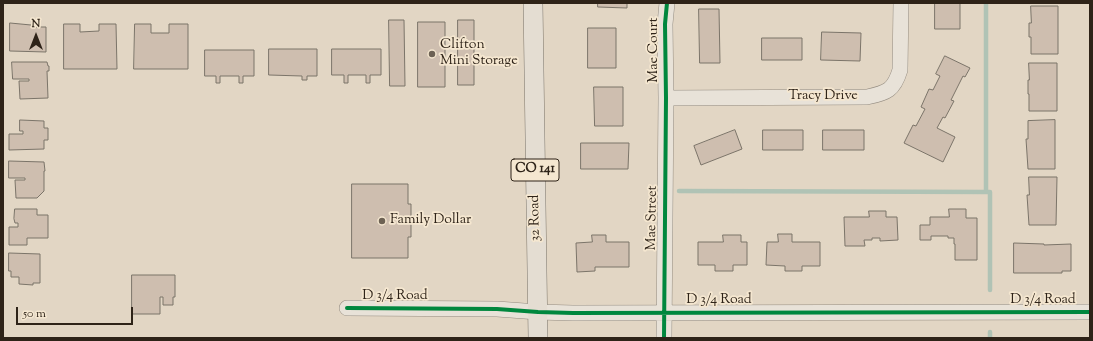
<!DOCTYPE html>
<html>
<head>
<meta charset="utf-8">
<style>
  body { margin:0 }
  #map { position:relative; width:1093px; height:341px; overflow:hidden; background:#e2d6c4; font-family:"Sorts Mill Goudy",serif }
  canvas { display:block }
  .frame { position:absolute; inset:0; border:4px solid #2e2318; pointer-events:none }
  .north { position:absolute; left:16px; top:16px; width:40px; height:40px; -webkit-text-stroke:3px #f5e7d0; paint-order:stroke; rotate:0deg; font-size:11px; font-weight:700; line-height:16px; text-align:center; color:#2e2318 }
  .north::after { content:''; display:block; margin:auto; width:14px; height:18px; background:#2e2318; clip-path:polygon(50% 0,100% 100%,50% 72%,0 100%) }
  .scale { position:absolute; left:16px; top:307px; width:117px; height:18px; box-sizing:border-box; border:2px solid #2e2318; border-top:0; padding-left:5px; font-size:12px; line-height:14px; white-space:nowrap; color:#2e2318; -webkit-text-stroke:3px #f5e7d0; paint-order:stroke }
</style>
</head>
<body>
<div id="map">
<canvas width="1093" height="341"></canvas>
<div class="frame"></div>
<div class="north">N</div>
<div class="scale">50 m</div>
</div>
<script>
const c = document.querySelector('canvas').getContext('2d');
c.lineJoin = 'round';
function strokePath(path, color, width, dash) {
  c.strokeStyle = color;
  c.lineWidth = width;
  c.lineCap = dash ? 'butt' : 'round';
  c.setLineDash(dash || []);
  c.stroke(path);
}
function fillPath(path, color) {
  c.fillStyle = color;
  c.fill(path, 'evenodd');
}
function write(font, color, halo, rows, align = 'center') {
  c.font = font + ' "Sorts Mill Goudy",serif';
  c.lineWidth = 3.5;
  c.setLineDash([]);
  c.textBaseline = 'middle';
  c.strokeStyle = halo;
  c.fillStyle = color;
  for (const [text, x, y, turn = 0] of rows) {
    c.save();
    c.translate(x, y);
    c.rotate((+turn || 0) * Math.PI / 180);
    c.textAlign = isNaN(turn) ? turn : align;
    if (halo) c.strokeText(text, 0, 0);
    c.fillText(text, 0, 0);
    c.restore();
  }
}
strokePath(new Path2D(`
  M 679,191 L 990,192 L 990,290
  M 986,192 L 986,3
  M 990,338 L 990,332`), '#b0c3b5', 4.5);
const building = new Path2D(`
  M 598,3 L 627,3 L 627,8 L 598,7 Z
  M 935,3 L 960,3 L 960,29 L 935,29 Z
  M 1031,6 L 1058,6 L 1058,54 L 1031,54 L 1031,37 L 1029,37 L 1029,23 L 1031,23 Z
  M 699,9 L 719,9 L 720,63 L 700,63 Z
  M 389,20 L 404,20 L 405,86 L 390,86 Z
  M 458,20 L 474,20 L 474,85 L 458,85 Z
  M 418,22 L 445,22 L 445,87 L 418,87 Z
  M 10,23 L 31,25 L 31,27 L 46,27 L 46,52 L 10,51 Z
  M 64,24 L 80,24 L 80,32 L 99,31 L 99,24 L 116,24 L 117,69 L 64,69 Z
  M 135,24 L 151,24 L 151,33 L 169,33 L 169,24 L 188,24 L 188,69 L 134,69 Z
  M 588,28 L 616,28 L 616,68 L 588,68 Z
  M 822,32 L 861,33 L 860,61 L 821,60 Z
  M 762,38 L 802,38 L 802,60 L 762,60 Z
  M 269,49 L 317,49 L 317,76 L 307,76 L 307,80 L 302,80 L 302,76 L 269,75 Z
  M 332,49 L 381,49 L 381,75 L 370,75 L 370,83 L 366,83 L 366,75 L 348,75 L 348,83 L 344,83 L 344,75 L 332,75 Z
  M 205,50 L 254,50 L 254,76 L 243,76 L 243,83 L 239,83 L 239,76 L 220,76 L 220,83 L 216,83 L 216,76 L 205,76 Z
  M 945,56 L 970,68 L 965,77 L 963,76 L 951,100 L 954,101 L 945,118 L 943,117 L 937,128 L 955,137 L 943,162 L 904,143 L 913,125 L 916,126 L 925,109 L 921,107 L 929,89 L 933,90 L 940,76 L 936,74 Z
  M 12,62 L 47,62 L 48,66 L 49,66 L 49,71 L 47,71 L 48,98 L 20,99 L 19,81 L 29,81 L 29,79 L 13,79 Z
  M 1029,63 L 1057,63 L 1057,111 L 1029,111 L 1029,94 L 1028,94 L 1028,80 L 1029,80 Z
  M 594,87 L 623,87 L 623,126 L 595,126 Z
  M 20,120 L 44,121 L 44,128 L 48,128 L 48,140 L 44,140 L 44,149 L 9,150 L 9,134 L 23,134 L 23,131 L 20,131 Z
  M 1055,120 L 1055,169 L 1028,169 L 1026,139 L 1028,139 L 1028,121 Z
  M 735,130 L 742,149 L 701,165 L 694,146 Z
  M 763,130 L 803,130 L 803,150 L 763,150 Z
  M 823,130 L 864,130 L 864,150 L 823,150 Z
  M 581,143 L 629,143 L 628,169 L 581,169 Z
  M 9,161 L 44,162 L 45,171 L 44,171 L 44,191 L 37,198 L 16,198 L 15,180 L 25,180 L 25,178 L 9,178 Z
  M 1029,177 L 1057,177 L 1056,225 L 1029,225 L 1027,195 L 1029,195 Z
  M 352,184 L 408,184 L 408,204 L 411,204 L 411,237 L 408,237 L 408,258 L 352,258 Z
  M 15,209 L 37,209 L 37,215 L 48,215 L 48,238 L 27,238 L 27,245 L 9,245 L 9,227 L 18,227 L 18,223 L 15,223 L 14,219 Z
  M 949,209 L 966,209 L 966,218 L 977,218 L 977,260 L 955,260 L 955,244 L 954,244 L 954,238 L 948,238 L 948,236 L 931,236 L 931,240 L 920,240 L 920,225 L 930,225 L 930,217 L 949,217 Z
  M 869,211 L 886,211 L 886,217 L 897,217 L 898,240 L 880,241 L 880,238 L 872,238 L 872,240 L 864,240 L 865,246 L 845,246 L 844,217 L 869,217 Z
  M 778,234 L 792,234 L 792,242 L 820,242 L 820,266 L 802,266 L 802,271 L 785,271 L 785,266 L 766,265 L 767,242 L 778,242 Z
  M 592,235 L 606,235 L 606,242 L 629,242 L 629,267 L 595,267 L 595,271 L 577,272 L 576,243 L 592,242 Z
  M 723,235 L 741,235 L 741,242 L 747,242 L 747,265 L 733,265 L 733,271 L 715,271 L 715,265 L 698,265 L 698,242 L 723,242 Z
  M 1014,243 L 1044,244 L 1044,245 L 1071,244 L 1071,271 L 1062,271 L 1062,273 L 1014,273 Z
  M 9,253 L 40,254 L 40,283 L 33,283 L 33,285 L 19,284 L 19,277 L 11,277 L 11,271 L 9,271 Z
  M 132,275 L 175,275 L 175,297 L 173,297 L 173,305 L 163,305 L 163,297 L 160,297 L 160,314 L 132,314 Z`);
fillPath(building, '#cebeaf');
strokePath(building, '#7b7469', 1);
const minor = new Path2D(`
  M 666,98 L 867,97 C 887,93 894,90 900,70 L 901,3
  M 347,308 L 497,309 L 538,312 L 573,313 L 1090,312
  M 664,338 L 666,98 L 665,24 L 667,3`);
const major = new Path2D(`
  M 533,3 L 538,338`);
strokePath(minor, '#948c81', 16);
strokePath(major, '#7b7469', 20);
strokePath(minor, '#e8e2d8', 15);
strokePath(major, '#e4ddd2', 19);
strokePath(new Path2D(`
  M 347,308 L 497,309 L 538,312 L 573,313 L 1090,312
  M 664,338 L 666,98 L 665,24 L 667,3`), '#00873e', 4);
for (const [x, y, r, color] of [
  [432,54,4,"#6d6254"],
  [382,221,4,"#6d6254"]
]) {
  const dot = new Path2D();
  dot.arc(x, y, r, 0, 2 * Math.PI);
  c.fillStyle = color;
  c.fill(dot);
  strokePath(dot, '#f5e7d0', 1.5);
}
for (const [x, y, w] of [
  [535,170,48]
]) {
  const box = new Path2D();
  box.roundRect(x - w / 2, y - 11, w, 22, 3);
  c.fillStyle = '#f5e7d0';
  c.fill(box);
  strokePath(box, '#2e2318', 1);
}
write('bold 13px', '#2e2318', null, [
  ["CO 141",535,170]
]);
write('14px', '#2e2318', '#f5e7d0', [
  ["Clifton",440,46],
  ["Mini Storage",440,62],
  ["Family Dollar",390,221]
], 'left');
write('14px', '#2e2318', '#f5e7d0', [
  ["Mae Court",655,50,-90],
  ["Tracy Drive",823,97],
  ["32 Road",536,218,-91],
  ["Mae Street",653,218,-89],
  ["D 3/4 Road",395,297],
  ["D 3/4 Road",719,301],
  ["D 3/4 Road",1043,301]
]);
</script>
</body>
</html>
